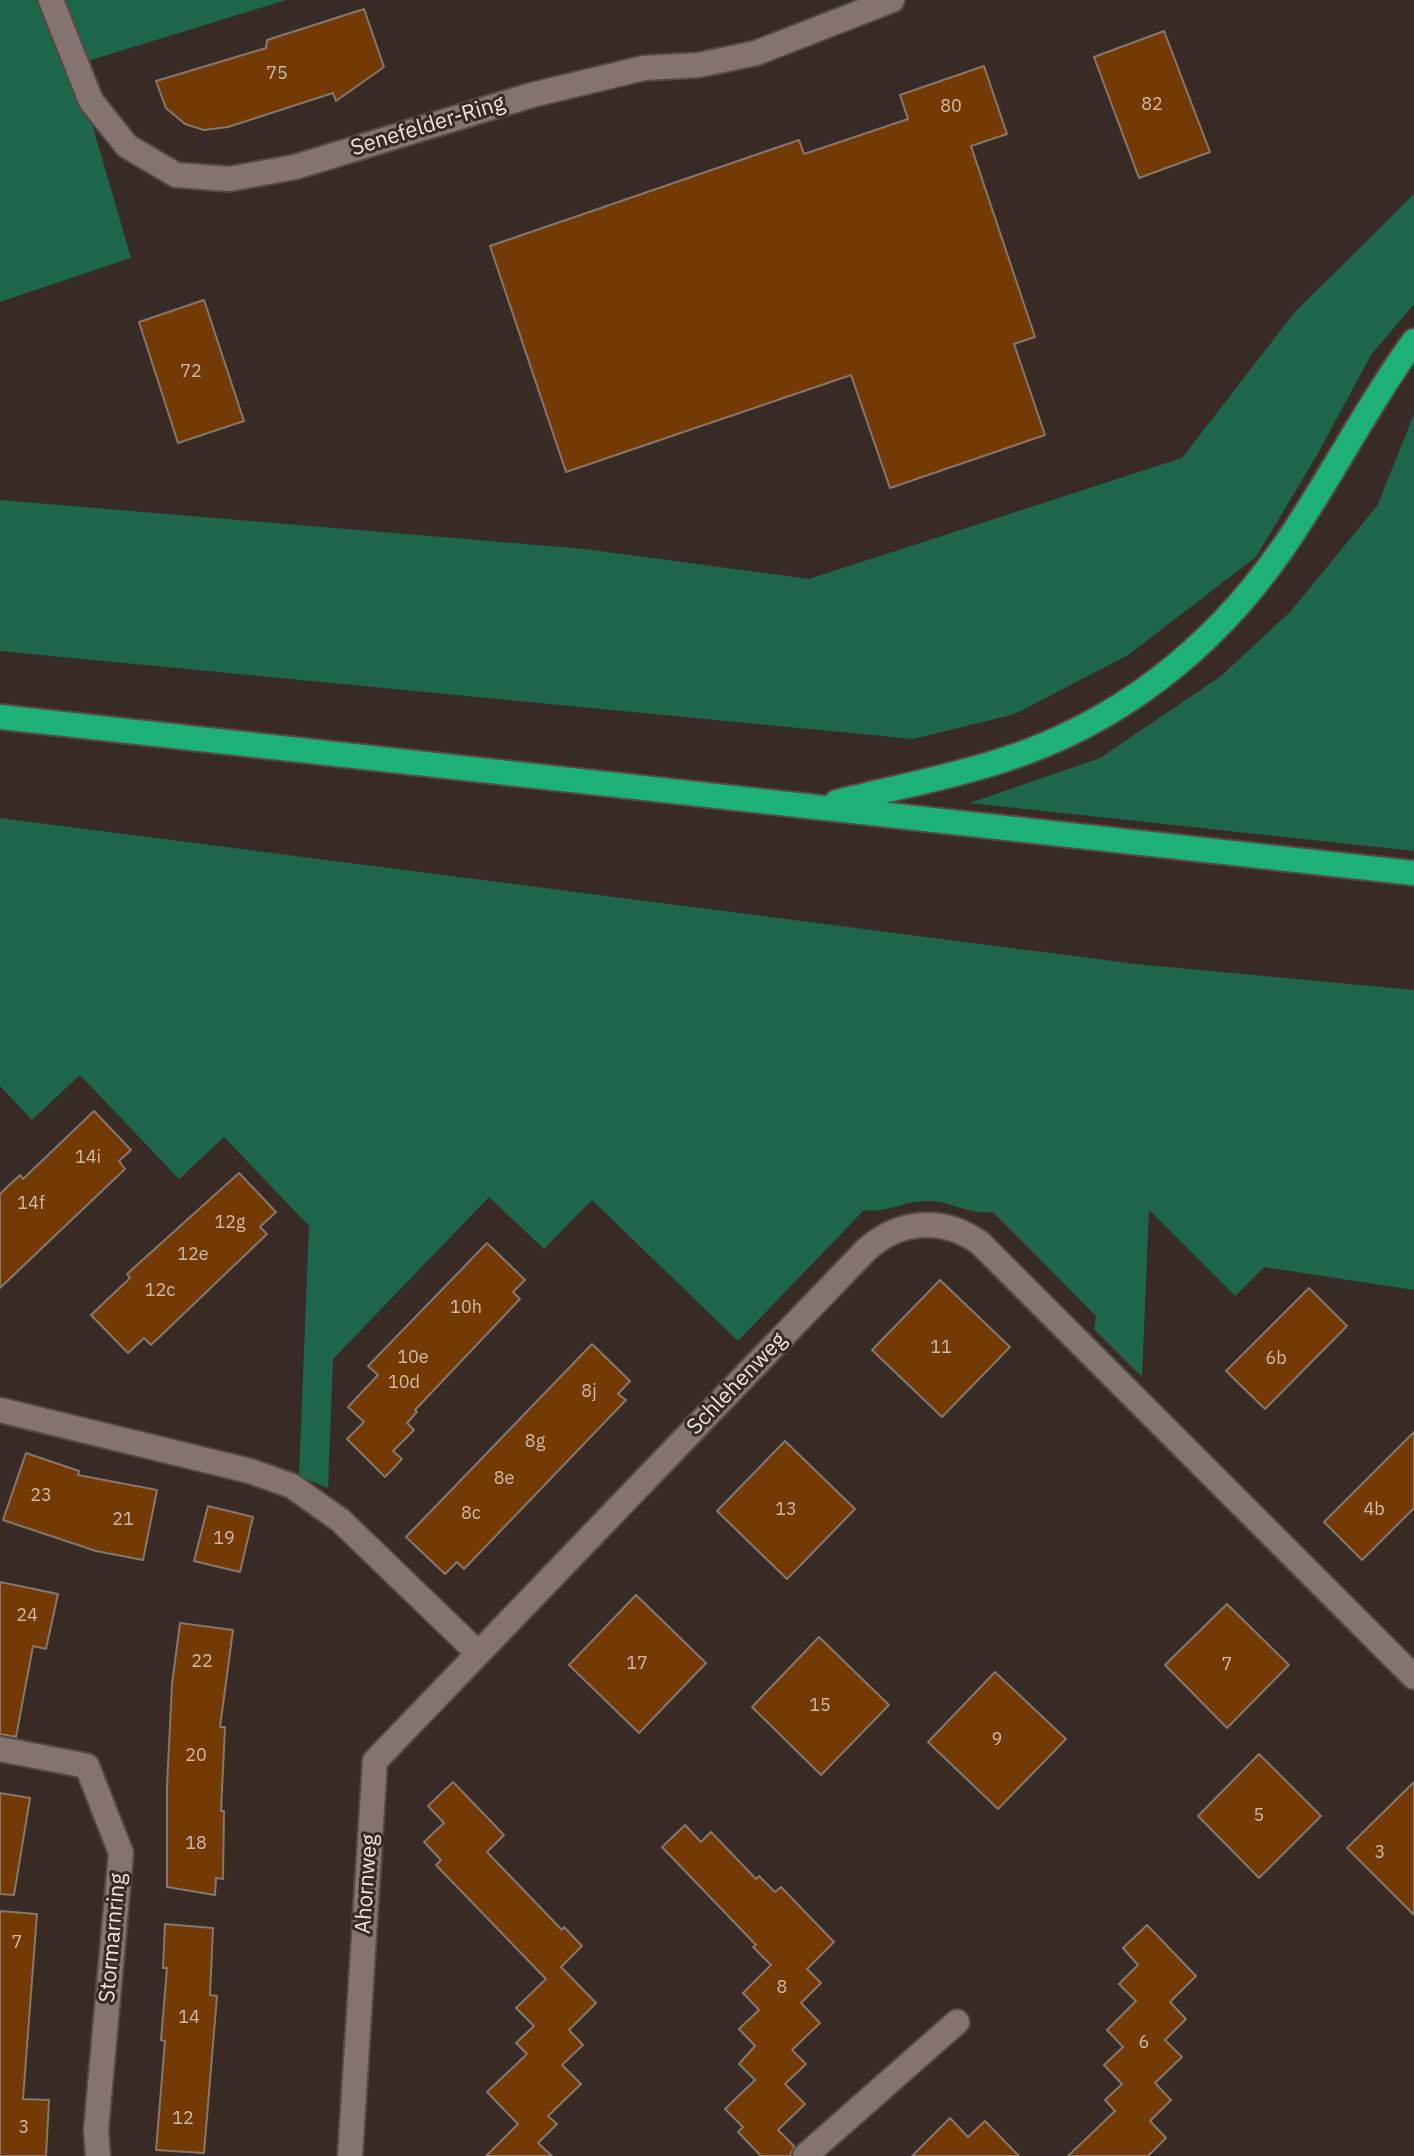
<!DOCTYPE html>
<html>
<head>
<meta charset="utf-8">
<style>
  body { margin:0 }
  canvas { display:block; background:#382a24 }
</style>
</head>
<body>
<canvas width="1414" height="2156"></canvas>
<script>
const c = document.querySelector('canvas').getContext('2d');
c.lineJoin = 'round';
function fillPath(path, color) {
  c.fillStyle = color;
  c.fill(path, 'evenodd');
}
function strokePath(path, color, width, dash) {
  c.strokeStyle = color;
  c.lineWidth = width;
  c.lineCap = dash ? 'butt' : 'round';
  c.setLineDash(dash || []);
  c.stroke(path);
}
function write(font, color, halo, rows, align = 'center') {
  c.font = font + ' "IBM Plex Sans",sans-serif';
  c.lineWidth = 6;
  c.setLineDash([]);
  c.textBaseline = 'middle';
  c.strokeStyle = halo;
  c.fillStyle = color;
  for (const [text, x, y, turn = 0] of rows) {
    c.save();
    c.translate(x, y);
    c.rotate((+turn || 0) * Math.PI / 180);
    c.textAlign = isNaN(turn) ? turn : align;
    if (halo) c.strokeText(text, 0, 0);
    c.fillText(text, 0, 0);
    c.restore();
  }
}
fillPath(new Path2D(`
  M 0,0 L 286,0 L 75,65 L 131,258 L 0,302 Z
  M 1414,194 L 1414,304 L 1371,355 L 1317,455 L 1256,557 L 1128,655 L 1015,714 L 913,739 L 0,651 L 0,500 L 585,549 L 809,579 L 1182,458 L 1294,313 Z
  M 1414,414 L 1414,851 L 970,803 L 1100,758 L 1221,676 L 1290,612 L 1377,506 Z
  M 0,818 L 1136,964 L 1414,990 L 1414,1290 L 1264,1267 L 1235,1296 L 1149,1210 L 1142,1377 L 1094,1329 L 1096,1316 L 993,1212 C 970,1216 950,1200 926,1201 C 904,1201 884,1214 864,1210 L 738,1341 L 592,1200 L 544,1249 L 489,1197 L 333,1359 L 328,1488 L 299,1476 L 309,1226 L 224,1137 L 179,1179 L 80,1075 L 32,1120 L 0,1086 Z`), '#1d654b');
const building = new Path2D(`
  M 364,9 L 384,67 L 336,101 L 333,93 L 228,127 L 204,130 L 185,124 L 166,108 L 156,81 L 266,48 L 267,40 Z
  M 1164,31 L 1210,152 L 1139,178 L 1094,57 Z
  M 984,66 L 1007,134 L 971,146 L 1035,337 L 1014,344 L 1045,435 L 890,488 L 851,375 L 566,472 L 490,246 L 799,140 L 804,154 L 908,119 L 900,95 Z
  M 204,300 L 244,421 L 178,443 L 139,322 Z
  M 94,1111 L 131,1150 L 119,1161 L 125,1169 L 0,1288 L 0,1194 L 20,1175 L 23,1179 Z
  M 239,1173 L 276,1212 L 260,1227 L 267,1234 L 151,1345 L 144,1338 L 128,1353 L 91,1315 L 130,1278 L 127,1274 Z
  M 487,1243 L 525,1280 L 513,1292 L 520,1299 L 415,1410 L 417,1412 L 407,1423 L 414,1430 L 393,1451 L 402,1459 L 385,1477 L 347,1439 L 364,1422 L 348,1407 L 378,1375 L 368,1366 Z
  M 940,1280 L 1010,1347 L 942,1417 L 872,1350 Z
  M 1309,1288 L 1347,1326 L 1265,1409 L 1226,1371 Z
  M 592,1344 L 630,1381 L 618,1394 L 626,1400 L 464,1569 L 457,1562 L 445,1574 L 406,1537 Z
  M 1414,1432 L 1414,1508 L 1362,1560 L 1324,1522 Z
  M 785,1441 L 855,1509 L 787,1579 L 717,1511 Z
  M 26,1453 L 79,1471 L 78,1475 L 157,1490 L 143,1560 L 96,1551 L 3,1520 Z
  M 208,1506 L 253,1517 L 240,1572 L 194,1561 Z
  M 0,1582 L 58,1594 L 46,1649 L 33,1646 L 16,1737 L 0,1734 Z
  M 636,1595 L 706,1663 L 639,1733 L 569,1665 Z
  M 1227,1604 L 1289,1665 L 1227,1728 L 1165,1665 Z
  M 180,1623 L 233,1630 L 220,1727 L 225,1727 L 221,1811 L 224,1811 L 223,1879 L 216,1878 L 215,1895 L 167,1887 L 167,1786 L 172,1684 Z
  M 819,1637 L 889,1705 L 821,1775 L 752,1707 Z
  M 995,1672 L 1066,1739 L 998,1809 L 928,1742 Z
  M 1259,1754 L 1321,1816 L 1259,1878 L 1198,1816 Z
  M 453,1782 L 504,1835 L 487,1852 L 562,1930 L 564,1927 L 582,1946 L 561,1967 L 596,2003 L 569,2030 L 583,2045 L 562,2065 L 581,2084 L 548,2116 L 557,2124 L 538,2143 L 552,2156 L 486,2156 L 518,2124 L 487,2092 L 527,2054 L 516,2043 L 534,2026 L 516,2008 L 546,1979 L 436,1865 L 441,1860 L 424,1842 L 444,1823 L 428,1806 Z
  M 1414,1782 L 1414,1915 L 1347,1848 Z
  M 0,1793 L 30,1798 L 14,1895 L 0,1894 Z
  M 685,1825 L 701,1842 L 711,1832 L 756,1879 L 759,1876 L 775,1892 L 781,1887 L 834,1942 L 807,1969 L 821,1983 L 801,2003 L 820,2023 L 792,2050 L 806,2064 L 785,2084 L 805,2104 L 778,2130 L 794,2146 L 790,2156 L 761,2156 L 738,2132 L 743,2127 L 725,2109 L 755,2080 L 739,2064 L 755,2046 L 739,2029 L 759,2010 L 743,1993 L 771,1965 L 753,1947 L 756,1945 L 662,1847 Z
  M 0,1911 L 37,1914 L 23,2099 L 49,2100 L 46,2156 L 0,2156 Z
  M 165,1924 L 213,1928 L 210,1995 L 217,1996 L 204,2153 L 156,2150 L 165,2041 L 161,2040 L 167,1968 L 163,1968 Z
  M 1147,1925 L 1196,1976 L 1170,2002 L 1186,2019 L 1165,2040 L 1182,2057 L 1155,2083 L 1171,2100 L 1150,2121 L 1166,2138 L 1148,2156 L 1068,2156 L 1115,2111 L 1105,2100 L 1122,2084 L 1104,2065 L 1123,2047 L 1107,2030 L 1136,2001 L 1119,1984 L 1138,1965 L 1123,1948 Z
  M 950,2118 L 968,2137 L 985,2121 L 1019,2156 L 912,2156 Z`);
fillPath(building, '#743a06');
strokePath(building, '#86776d', 2);
const street = new Path2D(`
  M 51,0 L 91,101 L 127,146 L 176,175 L 229,179 L 295,167 L 532,95 L 644,68 L 699,65 L 756,53 L 892,0
  M 0,1410 L 250,1471 L 292,1486 L 340,1520 L 478,1653
  M 0,1749 L 87,1766 L 121,1853 L 96,2130 L 98,2156
  M 350,2156 L 375,1761 L 866,1250 C 899,1220 943,1216 980,1243 L 1414,1677
  M 805,2156 L 957,2022`);
const highway = new Path2D(`
  M 0,717 L 1414,873
  M 837,802 C 892,788 949,778 1003,760 C 1117,724 1212,649 1280,552 C 1328,484 1365,408 1414,341`);
strokePath(street, '#554944', 28);
strokePath(highway, '#554944', 28);
strokePath(street, '#85746d', 24);
strokePath(highway, '#1eb079', 24);
write('18px', '#cfbaaa', null, [
  ["75",277,74],
  ["82",1152,105],
  ["80",951,107],
  ["72",191,372],
  ["14i",88,1158],
  ["14f",31,1204],
  ["12g",230,1223],
  ["12e",193,1255],
  ["12c",160,1291],
  ["10h",466,1308],
  ["11",941,1348],
  ["10e",413,1358],
  ["6b",1276,1359],
  ["10d",404,1383],
  ["8j",589,1392],
  ["8g",535,1442],
  ["8e",504,1479],
  ["23",41,1496],
  ["13",786,1510],
  ["4b",1374,1510],
  ["8c",471,1514],
  ["21",123,1520],
  ["19",224,1539],
  ["24",27,1616],
  ["22",202,1662],
  ["17",637,1664],
  ["7",1227,1665],
  ["15",820,1706],
  ["9",997,1740],
  ["20",196,1756],
  ["5",1259,1816],
  ["18",196,1844],
  ["3",1380,1853],
  ["7",17,1943],
  ["8",782,1988],
  ["14",189,2018],
  ["6",1144,2043],
  ["12",183,2119],
  ["3",24,2128]
]);
write('22px', '#ede4e0', '#382a24', [
  ["Senefelder-Ring",428,126,-17],
  ["Schlehenweg",737,1384,-46],
  ["Ahornweg",367,1884,-86],
  ["Stormarnring",113,1938,-85]
]);
</script>
</body>
</html>
